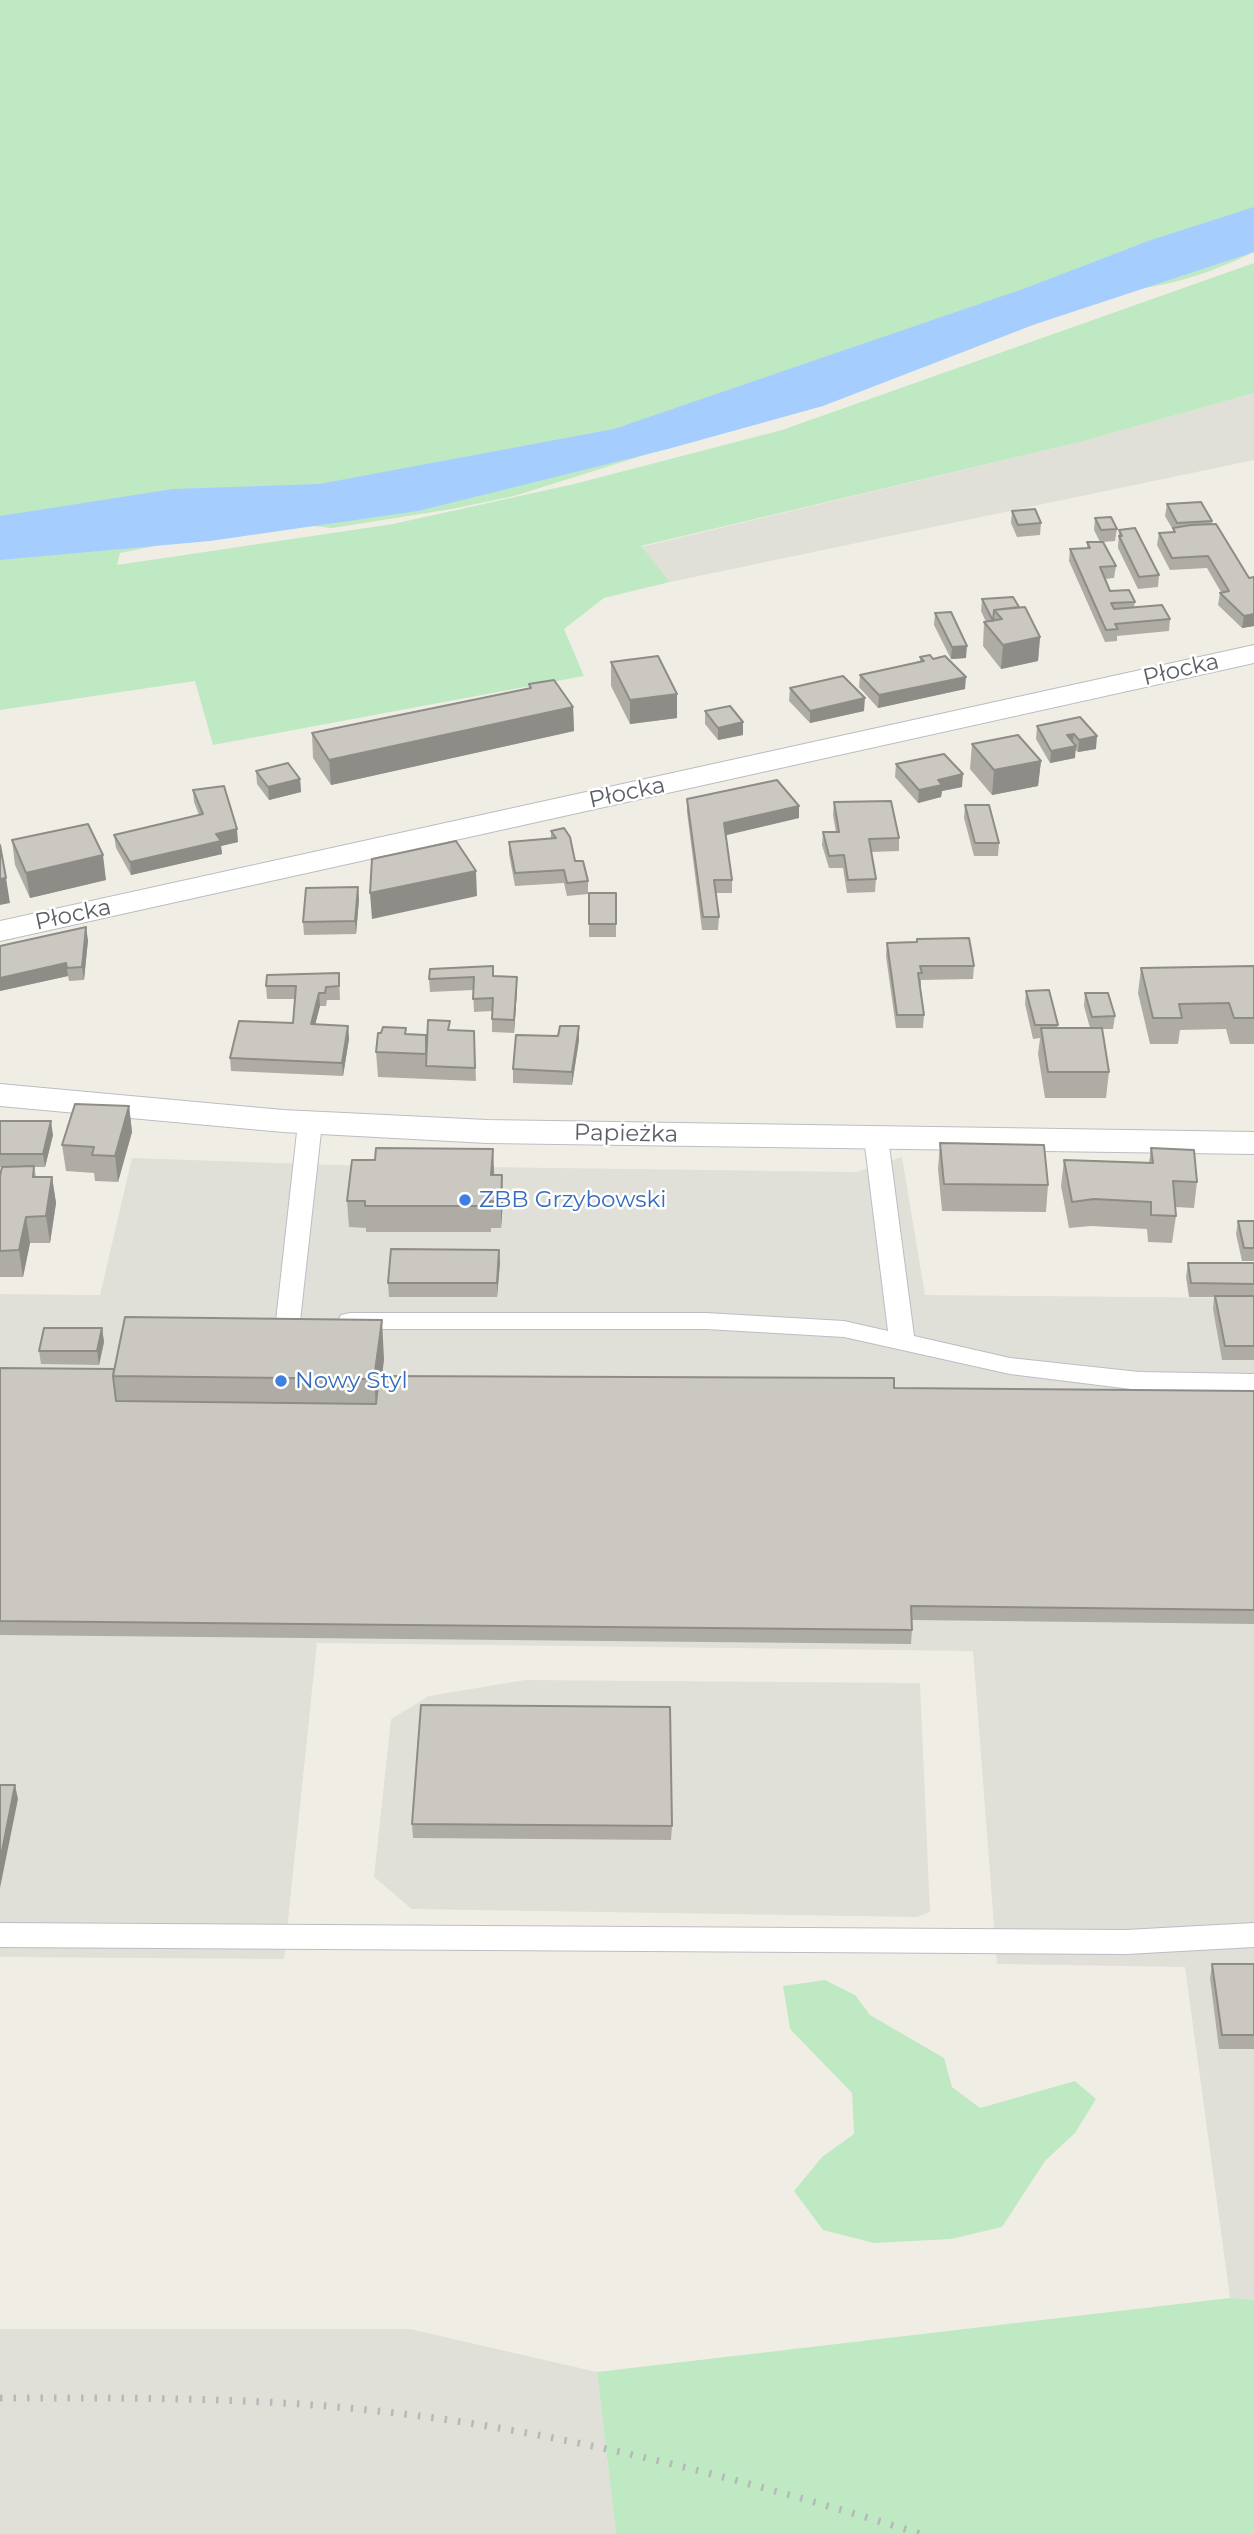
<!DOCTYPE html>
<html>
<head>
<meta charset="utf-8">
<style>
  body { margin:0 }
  canvas { display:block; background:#f0eee4 }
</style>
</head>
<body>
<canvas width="1254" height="2534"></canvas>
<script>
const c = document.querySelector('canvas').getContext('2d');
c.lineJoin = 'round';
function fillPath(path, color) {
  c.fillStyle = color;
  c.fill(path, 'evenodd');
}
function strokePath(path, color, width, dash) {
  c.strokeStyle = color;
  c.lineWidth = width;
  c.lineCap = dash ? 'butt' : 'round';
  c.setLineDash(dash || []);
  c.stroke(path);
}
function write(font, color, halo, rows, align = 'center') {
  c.font = font + ' Montserrat,sans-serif';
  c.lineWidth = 5;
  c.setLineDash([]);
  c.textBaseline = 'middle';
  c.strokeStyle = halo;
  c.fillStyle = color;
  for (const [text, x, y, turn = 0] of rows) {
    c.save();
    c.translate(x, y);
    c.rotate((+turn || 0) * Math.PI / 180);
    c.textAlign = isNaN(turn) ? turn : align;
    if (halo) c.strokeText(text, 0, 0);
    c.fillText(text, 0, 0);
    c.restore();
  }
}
fillPath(new Path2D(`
  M 1254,393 L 1254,460 L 670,582 L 641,547 L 1080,442 Z
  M 902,1157 L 925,1295 L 1254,1298 L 1254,2315 L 1230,2298 L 1185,1967 L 997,1964 L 973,1651 L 317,1643 L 284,1959 L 0,1957 L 0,1294 L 100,1295 L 132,1158 L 335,1165 L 856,1172 Z
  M 525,1680 L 920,1683 L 930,1912 L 917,1917 L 412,1909 L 374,1877 L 391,1719 L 429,1696 Z
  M 0,2329 L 410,2329 L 597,2372 L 616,2534 L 0,2534 Z`), '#e0e0d9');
fillPath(new Path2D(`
  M 0,0 L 1254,0 L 1254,252 C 1202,277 1165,287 1108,293 L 731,428 L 514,496 L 452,509 L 332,528 L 272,522 L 120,553 L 117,565 L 393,524 L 574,484 L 782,430 L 1254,263 L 1254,393 L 1080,442 L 641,546 L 670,582 L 604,598 L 564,629 L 584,676 L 213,745 L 195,681 L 0,710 Z
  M 825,1980 L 855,1995 L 870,2015 L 944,2058 L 952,2087 L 980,2108 L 1075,2081 L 1096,2099 L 1075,2133 L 1045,2161 L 1002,2227 L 951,2239 L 874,2243 L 823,2230 L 794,2191 L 822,2157 L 854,2134 L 852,2093 L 790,2029 L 783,1986 Z
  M 1230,2298 L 1254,2300 L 1254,2534 L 616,2534 L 597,2372 Z`), '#bfe9c3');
fillPath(new Path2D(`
  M 1254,207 L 1254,252 L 1033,325 L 823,406 L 668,449 L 418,511 L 210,541 L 0,560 L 0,516 L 173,489 L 319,484 L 614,429 L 1023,289 L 1151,240 Z`), '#a5ceff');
const lane = new Path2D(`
  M 310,1116 L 318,1118 L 322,1123 L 300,1321 L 297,1327 L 279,1327 L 276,1321 L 298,1123 L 302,1118 Z
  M 876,1131 L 884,1133 L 888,1138 L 914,1336 L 1010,1358 L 1139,1372 L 1254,1374 L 1254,1392 L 1139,1390 L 1010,1374 L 844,1337 L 706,1329 L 350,1329 L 341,1327 L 338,1321 L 341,1315 L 350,1313 L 706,1313 L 844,1321 L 888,1331 L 864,1138 L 868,1133 Z
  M 0,1923 L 1126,1930 L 1254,1923 L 1254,1947 L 1126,1954 L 0,1947 Z`);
const street = new Path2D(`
  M 0,1084 L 283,1110 L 487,1120 L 1254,1132 L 1254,1154 L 487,1143 L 283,1132 L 0,1106 Z`);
const secondary = new Path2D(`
  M 1254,645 L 1254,663 L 0,941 L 0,921 Z`);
strokePath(lane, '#bcbdc4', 2);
strokePath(street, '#bcbdc4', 2);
strokePath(secondary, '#babcc3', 2);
fillPath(lane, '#fff');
fillPath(street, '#fff');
fillPath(secondary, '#fff');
strokePath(new Path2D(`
  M 0,2398 C 120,2398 240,2397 359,2409 C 551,2428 737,2477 921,2534`), '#b7b8b9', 7, [2.5, 11]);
fillPath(new Path2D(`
  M 1167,504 L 1212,521 L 1212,524 L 1249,578 L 1254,577 L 1254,626 L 1242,628 L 1218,605 L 1220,593 L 1221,592 L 1207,568 L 1170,570 L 1157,545 L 1159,533 L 1173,532 L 1173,530 L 1165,516 Z
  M 1012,511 L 1041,523 L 1040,535 L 1017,537 L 1011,523 Z
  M 1095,518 L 1117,529 L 1115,541 L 1103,542 L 1116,566 L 1114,578 L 1105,579 L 1110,591 L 1135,602 L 1134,607 L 1170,619 L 1169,631 L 1117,636 L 1117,641 L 1105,642 L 1069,561 L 1070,549 L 1087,548 L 1087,542 L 1100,542 L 1094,530 Z
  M 1119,530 L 1159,575 L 1158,587 L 1138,589 L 1118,548 Z
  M 982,599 L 1019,607 L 1040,637 L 1038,661 L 1001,669 L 983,646 L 984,622 L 986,622 L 981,611 Z
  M 935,613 L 966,658 L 951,659 L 934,625 Z
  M 920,657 L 965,689 L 878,708 L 859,687 L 860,675 L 920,661 Z
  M 611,662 L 677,718 L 630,724 L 611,686 Z
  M 529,684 L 573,707 L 574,731 L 331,785 L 313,758 L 312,733 L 529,688 Z
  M 790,688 L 864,711 L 810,723 L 789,701 Z
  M 705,711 L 743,735 L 718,740 L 705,724 Z
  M 1080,717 L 1096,749 L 1078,752 L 1075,750 L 1075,758 L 1050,763 L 1036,739 L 1037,726 Z
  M 972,744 L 1041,761 L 1038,786 L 992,795 L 970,769 Z
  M 896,764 L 962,787 L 942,791 L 941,797 L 918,803 L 895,777 Z
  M 256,771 L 300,779 L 301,792 L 269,800 L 257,784 Z
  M 193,790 L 238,842 L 221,846 L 222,854 L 131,875 L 116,848 L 114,835 L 199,815 L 194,802 Z
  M 687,799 L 799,818 L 725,835 L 732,880 L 732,893 L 716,893 L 719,917 L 718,930 L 702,930 L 687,812 Z
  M 834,802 L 899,838 L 899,851 L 871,852 L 876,879 L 875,892 L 847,893 L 843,868 L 829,868 L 822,845 L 823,832 L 836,832 L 833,815 Z
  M 965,805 L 999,843 L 998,856 L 974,856 L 964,818 Z
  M 551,831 L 575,861 L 588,881 L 588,894 L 567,896 L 564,883 L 515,886 L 509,854 L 509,842 L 551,838 Z
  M 12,840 L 106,880 L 30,898 L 15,865 Z
  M 358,887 L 359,900 L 356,934 L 304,935 L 303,922 Z
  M 589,893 L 616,893 L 616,937 L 589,937 Z
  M 917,939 L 974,966 L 973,979 L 921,980 L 921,987 L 920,987 L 924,1015 L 923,1028 L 896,1028 L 886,956 L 887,943 L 916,942 Z
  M 88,940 L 84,980 L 69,981 L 68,976 L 0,991 L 0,946 Z
  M 1254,966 L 1254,1044 L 1230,1044 L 1226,1029 L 1180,1030 L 1178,1044 L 1150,1044 L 1138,993 L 1141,968 Z
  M 339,973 L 340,1000 L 327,1000 L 326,1006 L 320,1006 L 315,1024 L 348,1026 L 349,1039 L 343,1076 L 231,1071 L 230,1058 L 293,1023 L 295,999 L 267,999 L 266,986 Z
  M 494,976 L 517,990 L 514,1033 L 492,1032 L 492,1011 L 474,1012 L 473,990 L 430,992 L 429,979 Z
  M 1026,991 L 1058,1025 L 1057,1028 L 1090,1028 L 1084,1006 L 1085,993 L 1115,1016 L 1113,1029 L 1102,1029 L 1109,1072 L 1106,1098 L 1045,1098 L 1038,1054 L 1040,1038 L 1033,1039 L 1025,1004 Z
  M 450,1030 L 474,1031 L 476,1081 L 378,1077 L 376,1052 L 406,1035 L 426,1035 L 427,1050 Z
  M 579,1040 L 572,1085 L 513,1083 L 513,1069 Z
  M 129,1106 L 132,1132 L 118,1182 L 95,1181 L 94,1173 L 66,1171 L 62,1145 Z
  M 0,1121 L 53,1135 L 45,1167 L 34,1167 L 36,1177 L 52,1177 L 56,1203 L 50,1243 L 30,1243 L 23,1277 L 0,1277 L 0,1176 L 2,1167 L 0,1167 Z
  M 940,1143 L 1048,1185 L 1046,1212 L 942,1211 L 938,1169 Z
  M 1151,1148 L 1197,1182 L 1194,1208 L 1175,1207 L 1176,1216 L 1172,1243 L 1148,1242 L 1147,1229 L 1091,1226 L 1069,1228 L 1061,1186 L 1064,1160 L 1149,1163 Z
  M 493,1149 L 494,1175 L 503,1201 L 501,1228 L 491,1228 L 491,1232 L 366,1232 L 366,1228 L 349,1227 L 347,1201 L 375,1160 Z
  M 1238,1221 L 1254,1221 L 1254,1261 L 1242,1261 L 1236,1234 Z
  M 499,1250 L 500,1263 L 497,1297 L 389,1297 L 388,1283 Z
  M 1188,1263 L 1254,1263 L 1254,1360 L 1222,1360 L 1213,1309 L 1214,1297 L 1189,1297 L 1186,1277 Z
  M 102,1328 L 104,1342 L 99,1365 L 41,1364 L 39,1351 Z
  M 384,1359 L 382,1376 L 894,1388 L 1254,1391 L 1254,1624 L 912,1620 L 912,1630 L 911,1644 L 0,1635 L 0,1368 L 114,1369 Z
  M 412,1824 L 672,1826 L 671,1840 L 413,1838 Z
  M 1212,1964 L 1254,1964 L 1254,2049 L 1219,2049 L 1210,1978 Z`), '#afaca6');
fillPath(new Path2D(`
  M 1254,614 L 1254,626 L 1242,628 L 1244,616 Z
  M 1040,637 L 1038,661 L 1001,669 L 1003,645 Z
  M 967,646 L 966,658 L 951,659 L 952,647 Z
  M 966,677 L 965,689 L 878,708 L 879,695 Z
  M 677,694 L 677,718 L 630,724 L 630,700 Z
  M 865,698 L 864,711 L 810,723 L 810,711 Z
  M 573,707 L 574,731 L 331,785 L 329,760 Z
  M 743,722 L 743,735 L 718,740 L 718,728 Z
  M 1074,734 L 1072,746 L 1067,735 Z
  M 1097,736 L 1096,749 L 1078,752 L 1079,740 Z
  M 1076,746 L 1075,758 L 1050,763 L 1051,751 Z
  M 1041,761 L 1038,786 L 992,795 L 994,770 Z
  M 963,774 L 962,787 L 942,791 L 941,797 L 918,803 L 919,790 L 938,780 Z
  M 300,779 L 301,792 L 269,800 L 268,787 Z
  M 799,806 L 799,818 L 723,836 L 724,823 Z
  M 237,829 L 238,842 L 221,846 L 222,854 L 131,875 L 130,862 L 216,834 Z
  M 103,855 L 106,880 L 30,898 L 26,873 Z
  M 476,871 L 477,896 L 372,919 L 370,893 Z
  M 6,878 L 10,903 L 0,905 L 0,879 Z
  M 358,887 L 359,900 L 356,934 L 355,921 Z
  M 86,927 L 88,940 L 84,980 L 82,967 Z
  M 66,963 L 68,976 L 0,991 L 0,978 Z
  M 517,977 L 517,990 L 514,1033 L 514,1020 Z
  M 319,993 L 320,1006 L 312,1037 L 311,1024 Z
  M 348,1026 L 349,1039 L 343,1076 L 342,1063 Z
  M 579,1026 L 579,1040 L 572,1085 L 572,1072 Z
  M 129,1106 L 132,1132 L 118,1182 L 115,1156 Z
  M 51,1121 L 53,1135 L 45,1167 L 43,1154 Z
  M 493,1149 L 494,1175 L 491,1175 Z
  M 502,1175 L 503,1201 L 501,1228 L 501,1202 Z
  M 52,1177 L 56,1203 L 50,1243 L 46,1216 Z
  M 26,1217 L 30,1243 L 23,1277 L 19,1250 Z
  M 499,1250 L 500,1263 L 497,1297 L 497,1283 Z
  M 382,1320 L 384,1359 L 377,1418 L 374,1379 Z
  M 102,1328 L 104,1342 L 99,1365 L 97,1351 Z
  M 15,1785 L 18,1799 L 0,1888 L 0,1861 Z`), '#8e8c87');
const building = new Path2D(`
  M 1201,502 L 1212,521 L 1177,523 L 1167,504 Z
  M 1035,509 L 1041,523 L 1018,525 L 1012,511 Z
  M 1111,517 L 1117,529 L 1101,530 L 1095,518 Z
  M 1216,524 L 1249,578 L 1254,577 L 1254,614 L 1244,616 L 1220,593 L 1229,591 L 1208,556 L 1172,558 L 1159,533 L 1175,532 L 1173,528 L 1191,525 Z
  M 1135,528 L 1159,575 L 1139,577 L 1119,536 L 1122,536 L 1119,530 Z
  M 1087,542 L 1103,542 L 1116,566 L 1100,567 L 1110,591 L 1129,590 L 1135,602 L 1111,603 L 1114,609 L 1162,605 L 1170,619 L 1115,624 L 1118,629 L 1106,630 L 1070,549 L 1090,548 Z
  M 1013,597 L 1019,607 L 994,610 L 993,621 L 982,599 Z
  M 1025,607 L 1040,637 L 1003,645 L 984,622 L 1002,619 L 994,610 Z
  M 951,612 L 967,646 L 952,647 L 935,613 Z
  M 930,655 L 933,659 L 945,656 L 966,677 L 879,695 L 860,675 L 924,661 L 920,657 Z
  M 658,656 L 677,694 L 630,700 L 611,662 Z
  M 843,676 L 865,698 L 810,711 L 790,688 Z
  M 554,680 L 573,707 L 329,760 L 312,733 L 531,688 L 529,684 Z
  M 730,706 L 743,722 L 718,728 L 705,711 Z
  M 1080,717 L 1097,736 L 1079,740 L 1074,734 L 1067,735 L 1076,746 L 1051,751 L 1037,726 Z
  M 1018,735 L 1041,761 L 994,770 L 972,744 Z
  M 944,754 L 963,774 L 938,780 L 942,785 L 919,790 L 896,764 Z
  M 288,763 L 300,779 L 268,787 L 256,771 Z
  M 777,780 L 799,806 L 724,823 L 732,880 L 714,880 L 719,917 L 703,917 L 687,799 Z
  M 224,786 L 237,829 L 216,834 L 221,841 L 130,862 L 114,835 L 203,814 L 193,790 Z
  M 891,801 L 899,838 L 869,839 L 876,879 L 848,880 L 844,855 L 829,856 L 823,832 L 839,832 L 834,802 Z
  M 965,805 L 989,805 L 999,843 L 975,843 Z
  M 88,824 L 103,855 L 26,873 L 12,840 Z
  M 564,828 L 570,837 L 575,861 L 583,861 L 588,881 L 567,883 L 564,870 L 515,873 L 509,842 L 556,838 L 551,831 Z
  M 456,841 L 476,871 L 370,893 L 372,859 Z
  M 0,845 L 6,878 L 0,879 Z
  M 358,887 L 355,921 L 303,922 L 306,888 Z
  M 589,893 L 616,893 L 616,924 L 589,924 Z
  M 86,927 L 82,967 L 67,968 L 66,963 L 0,978 L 0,946 Z
  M 969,938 L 974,966 L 920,966 L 922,973 L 918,973 L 924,1015 L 897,1015 L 887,943 L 917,942 L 917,939 Z
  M 493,966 L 493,976 L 517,977 L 514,1020 L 492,1019 L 493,998 L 473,999 L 474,977 L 429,979 L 430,969 Z
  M 1254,966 L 1254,1018 L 1234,1018 L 1229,1003 L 1179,1004 L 1182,1018 L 1153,1018 L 1141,968 Z
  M 339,973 L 339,986 L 326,987 L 325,993 L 319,993 L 311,1024 L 348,1026 L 342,1063 L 230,1058 L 239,1021 L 293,1023 L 296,986 L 266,986 L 267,975 Z
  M 1049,990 L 1058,1025 L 1035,1025 L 1026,991 Z
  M 1085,993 L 1108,993 L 1115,1016 L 1092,1017 Z
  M 428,1020 L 450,1021 L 448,1030 L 474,1031 L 475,1068 L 426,1066 Z
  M 560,1026 L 579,1026 L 572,1072 L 513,1069 L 516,1035 L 558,1036 Z
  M 383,1027 L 406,1028 L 405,1034 L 426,1035 L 426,1054 L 376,1052 L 378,1033 L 381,1033 Z
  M 1041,1028 L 1102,1028 L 1109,1072 L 1048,1072 Z
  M 75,1104 L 129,1106 L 115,1156 L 92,1155 L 94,1147 L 62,1145 Z
  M 0,1121 L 51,1121 L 43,1154 L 0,1154 Z
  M 940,1143 L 1044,1145 L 1048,1185 L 944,1184 Z
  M 376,1148 L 493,1149 L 491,1175 L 502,1175 L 501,1202 L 490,1201 L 490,1206 L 365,1206 L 365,1201 L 347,1201 L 352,1160 L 375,1160 Z
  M 1151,1148 L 1194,1150 L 1197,1182 L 1173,1181 L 1176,1216 L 1151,1215 L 1151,1202 L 1094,1199 L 1072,1202 L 1064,1160 L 1153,1163 Z
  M 34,1166 L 33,1177 L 52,1177 L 46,1216 L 26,1217 L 19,1250 L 0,1251 L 0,1176 L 2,1167 Z
  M 1238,1221 L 1254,1221 L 1254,1248 L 1244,1248 Z
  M 391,1249 L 499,1250 L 497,1283 L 388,1283 Z
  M 1188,1263 L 1254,1263 L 1254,1284 L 1191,1283 Z
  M 1215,1296 L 1254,1296 L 1254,1346 L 1225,1346 Z
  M 125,1317 L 382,1320 L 374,1379 L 113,1376 Z
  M 44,1328 L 102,1328 L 97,1351 L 39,1351 Z
  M 0,1368 L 114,1369 L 113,1376 L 116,1401 L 376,1404 L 379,1376 L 894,1378 L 894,1388 L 1254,1391 L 1254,1610 L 911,1606 L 912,1630 L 0,1621 Z
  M 421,1705 L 670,1707 L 672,1826 L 412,1824 Z
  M 0,1785 L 15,1785 L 0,1861 Z
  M 1212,1964 L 1254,1964 L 1254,2035 L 1222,2035 Z`);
fillPath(building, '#cbc8c1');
strokePath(building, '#8e8c87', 2);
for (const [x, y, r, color] of [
  [465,1200,7,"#3f7fe0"],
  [281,1381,7,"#3f7fe0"]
]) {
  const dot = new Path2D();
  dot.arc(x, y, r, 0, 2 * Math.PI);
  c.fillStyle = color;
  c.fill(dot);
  strokePath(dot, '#fff', 2.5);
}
write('23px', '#5c5f66', '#fff', [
  ["Płocka",1181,670,-13],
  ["Płocka",627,793,-12],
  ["Płocka",73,915,-12],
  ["Papieżka",626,1134,1]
]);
write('23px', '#366cbe', '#fff', [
  ["ZBB Grzybowski",479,1200],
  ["Nowy Styl",295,1381]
], 'left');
</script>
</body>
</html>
